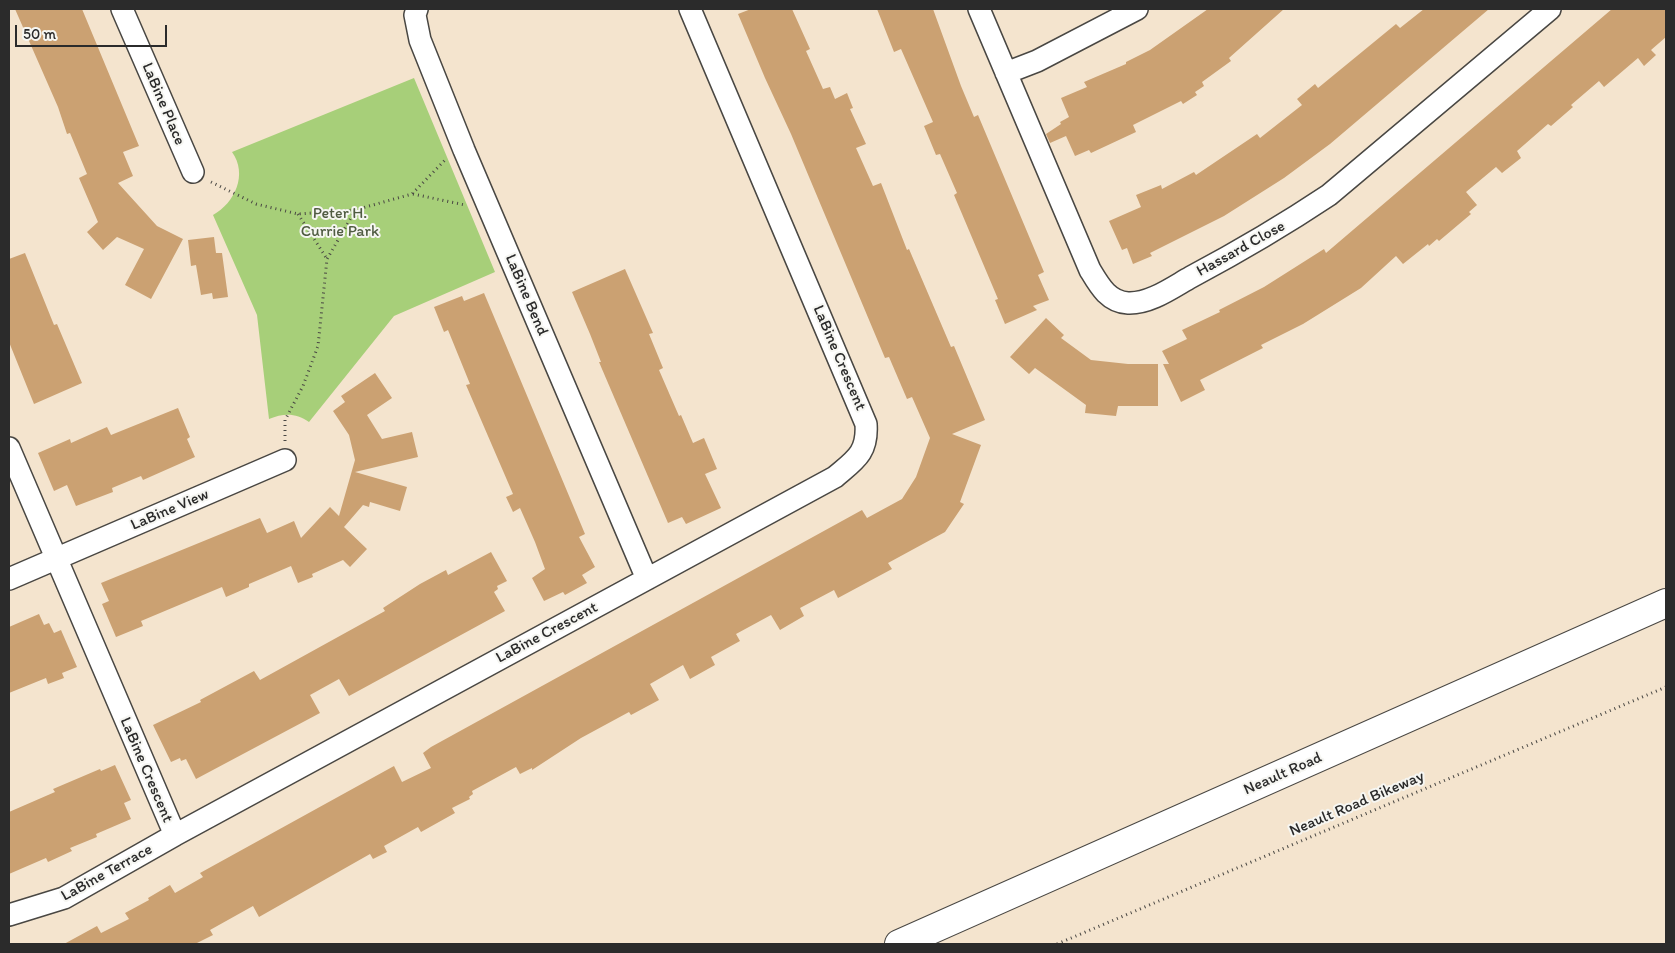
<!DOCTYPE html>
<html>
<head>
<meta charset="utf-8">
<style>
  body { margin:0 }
  #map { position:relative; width:1675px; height:953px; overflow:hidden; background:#f4e4ce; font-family:Itim,sans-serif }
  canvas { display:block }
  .frame { position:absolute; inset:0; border:10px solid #2b2b2b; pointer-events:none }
  .scale { position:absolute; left:15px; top:25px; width:152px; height:22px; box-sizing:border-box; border:2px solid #2b2b2b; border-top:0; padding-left:6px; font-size:15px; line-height:18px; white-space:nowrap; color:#2b2b2b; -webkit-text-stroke:4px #f6f6f2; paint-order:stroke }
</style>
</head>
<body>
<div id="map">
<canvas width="1675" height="953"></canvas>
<div class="frame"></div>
<div class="scale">50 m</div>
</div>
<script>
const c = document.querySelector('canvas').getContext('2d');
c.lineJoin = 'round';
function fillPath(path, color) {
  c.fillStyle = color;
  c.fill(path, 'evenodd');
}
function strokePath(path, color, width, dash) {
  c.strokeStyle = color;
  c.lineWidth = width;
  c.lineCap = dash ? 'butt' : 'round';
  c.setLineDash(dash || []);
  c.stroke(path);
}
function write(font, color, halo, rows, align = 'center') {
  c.font = font + ' Itim,sans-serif';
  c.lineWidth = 4;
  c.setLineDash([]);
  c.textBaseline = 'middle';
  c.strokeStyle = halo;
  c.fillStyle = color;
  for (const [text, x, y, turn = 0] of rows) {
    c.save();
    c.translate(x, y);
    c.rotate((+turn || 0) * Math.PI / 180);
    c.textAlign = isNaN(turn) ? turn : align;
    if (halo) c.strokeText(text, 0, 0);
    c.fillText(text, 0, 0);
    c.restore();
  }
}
fillPath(new Path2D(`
  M 414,78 L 495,272 L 394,316 L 309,422 C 296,413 284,413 269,419 L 257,315 L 213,215 C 235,203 248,174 232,152 Z`), '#a7cf79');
fillPath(new Path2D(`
  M 15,9 L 82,9 L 139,146 L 123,152 L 133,176 L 118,183 L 157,226 L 183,239 L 151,299 L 125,285 L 144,249 L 117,237 L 103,250 L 87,232 L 98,222 L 79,178 L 87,174 L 70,133 L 67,134 L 58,107 Z
  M 751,9 L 792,9 L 810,49 L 806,51 L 823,89 L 830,87 L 835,99 L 847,93 L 853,108 L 850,109 L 866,144 L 856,148 L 873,186 L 881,183 L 907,250 L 909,249 L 951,347 L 954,346 L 985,420 L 952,434 L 981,445 L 960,502 L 964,504 L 945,532 L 888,563 L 892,569 L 838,598 L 834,590 L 800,608 L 804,616 L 780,630 L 771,615 L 736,634 L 740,641 L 711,657 L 715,665 L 690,679 L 683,665 L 650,684 L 659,700 L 631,715 L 629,712 L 581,738 L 532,770 L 532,768 L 520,774 L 516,767 L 472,791 L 473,794 L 469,797 L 470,799 L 452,808 L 455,813 L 421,832 L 418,827 L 384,846 L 387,852 L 373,859 L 370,854 L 259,917 L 253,906 L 210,930 L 213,935 L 195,944 L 64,944 L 97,926 L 101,933 L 129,919 L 125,913 L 149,900 L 148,898 L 170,885 L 175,893 L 203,877 L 200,873 L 394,766 L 402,782 L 431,768 L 423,753 L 431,747 L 862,510 L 867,518 L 902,499 L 916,477 L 930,438 L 912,397 L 907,399 L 889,357 L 885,358 L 791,134 L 765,78 L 738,14 Z
  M 877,9 L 933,9 L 961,86 L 974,117 L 978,115 L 1044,272 L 1038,275 L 1049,300 L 1033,306 L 1037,310 L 1005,324 L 995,300 L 998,299 L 954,195 L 957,193 L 940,154 L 936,155 L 924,126 L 933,122 L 901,49 L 894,52 Z
  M 1208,9 L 1284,9 L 1229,58 L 1231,61 L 1202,82 L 1204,86 L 1195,92 L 1197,95 L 1183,104 L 1181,101 L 1133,125 L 1136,132 L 1091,153 L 1089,150 L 1075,156 L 1066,136 L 1050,143 L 1046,134 L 1061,124 L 1060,122 L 1069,117 L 1061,98 L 1087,87 L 1084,82 L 1126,64 L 1126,62 L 1150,50 Z
  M 1424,9 L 1489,9 L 1330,144 L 1284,178 L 1224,216 L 1150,253 L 1152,256 L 1133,264 L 1127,248 L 1122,250 L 1109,221 L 1141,207 L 1136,195 L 1161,185 L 1162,189 L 1194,172 L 1196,175 L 1257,134 L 1260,138 L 1302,105 L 1297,99 L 1315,84 L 1318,88 L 1396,24 L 1400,28 Z
  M 1612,9 L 1666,9 L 1666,37 L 1651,50 L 1656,55 L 1644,66 L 1638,58 L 1604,87 L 1599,81 L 1571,105 L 1573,107 L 1551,126 L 1548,124 L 1517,151 L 1521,158 L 1502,173 L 1496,167 L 1466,192 L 1477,205 L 1469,212 L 1471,214 L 1439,241 L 1437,239 L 1429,246 L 1428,244 L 1403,264 L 1396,256 L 1361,288 L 1303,324 L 1261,345 L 1263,348 L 1200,380 L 1205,390 L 1181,402 L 1163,364 L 1169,364 L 1162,351 L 1187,339 L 1182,330 L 1220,312 L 1219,310 L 1264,287 L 1324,249 L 1326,253 Z
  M 214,237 L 216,253 L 222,253 L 228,297 L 213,299 L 212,293 L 201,295 L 196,265 L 191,266 L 188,240 Z
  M 25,253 L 54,325 L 57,324 L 82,383 L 34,404 L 9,342 L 9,259 Z
  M 625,269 L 653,333 L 649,334 L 663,368 L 659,370 L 679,416 L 681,415 L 693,443 L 704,438 L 717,469 L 705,474 L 721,508 L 686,524 L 682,517 L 668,523 L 599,362 L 601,362 L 590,334 L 572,292 Z
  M 484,293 L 585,534 L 579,537 L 595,567 L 582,575 L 587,583 L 565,595 L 563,592 L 544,601 L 532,578 L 545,569 L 535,542 L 520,508 L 513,512 L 506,497 L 513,494 L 466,385 L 470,384 L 448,330 L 444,332 L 434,307 L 462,296 L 464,301 Z
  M 1046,318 L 1064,335 L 1061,338 L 1091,360 L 1128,364 L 1158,364 L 1158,406 L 1118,406 L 1116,416 L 1085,413 L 1086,405 L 1035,368 L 1029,374 L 1010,357 Z
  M 375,373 L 392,398 L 367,415 L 382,439 L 412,432 L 418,457 L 355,472 L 407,487 L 400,511 L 370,502 L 369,507 L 363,505 L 344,527 L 367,549 L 350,567 L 343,560 L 312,574 L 313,577 L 298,583 L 291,566 L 249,584 L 249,587 L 226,597 L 222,587 L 141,621 L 143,626 L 116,637 L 102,604 L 109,601 L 101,583 L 260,518 L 267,533 L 294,521 L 301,538 L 330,507 L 339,516 L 355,460 L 349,435 L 333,411 L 345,402 L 341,396 Z
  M 178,408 L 190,437 L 187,439 L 195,457 L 143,480 L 141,476 L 112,488 L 113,492 L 76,506 L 67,485 L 54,491 L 38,453 L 70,439 L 71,443 L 107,427 L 111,435 Z
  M 491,552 L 507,581 L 497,586 L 498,589 L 494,592 L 505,611 L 349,696 L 339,679 L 310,695 L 320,713 L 196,779 L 186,759 L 181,761 L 180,758 L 171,762 L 153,725 L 201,702 L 200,700 L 254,671 L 260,680 L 385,611 L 383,608 L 420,584 L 446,570 L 448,575 Z
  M 39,614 L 44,625 L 49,623 L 54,633 L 61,630 L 77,667 L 62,673 L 64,678 L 48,684 L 46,678 L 9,693 L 9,627 Z
  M 115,765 L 131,800 L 124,803 L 131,819 L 96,834 L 97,837 L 70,848 L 72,851 L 48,862 L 46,858 L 9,874 L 9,812 L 55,792 L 53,789 L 100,769 L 101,771 Z`), '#cba172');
const minor = new Path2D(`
  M 122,9 L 193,172
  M 417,9 L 415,15 L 420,40 L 464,150 L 647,579
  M 979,9 L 1090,270 C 1099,285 1108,302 1128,303 C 1150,304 1173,287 1191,277 C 1238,252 1284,225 1329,195 L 1550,9
  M 1006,73 L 1037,61 L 1137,9
  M 9,448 L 175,835 L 835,477 C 855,460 868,453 866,424 L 690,9
  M 9,579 L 285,460
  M 9,915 L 64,898 L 175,835`);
const secondary = new Path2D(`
  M 899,944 L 1666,603`);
strokePath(minor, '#494743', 24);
strokePath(secondary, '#494743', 30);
strokePath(new Path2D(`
  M 211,182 L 256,204 L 298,214 L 355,210 L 412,194 L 446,159
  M 413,194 L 465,205
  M 298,214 L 327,259
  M 285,441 L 285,420 L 303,386 L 318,346 L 327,259 L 355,211
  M 1057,944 L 1666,687`), '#494743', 3, [1, 4]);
strokePath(minor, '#fff', 21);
strokePath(secondary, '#fff', 28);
write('16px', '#2b2b2b', '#f6f6f2', [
  ["LaBine Place",163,104,67],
  ["Hassard Close",1241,249,-29],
  ["LaBine Bend",526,295,67],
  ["LaBine Crescent",839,358,67],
  ["LaBine View",170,510,-23],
  ["LaBine Crescent",547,633,-28],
  ["LaBine Crescent",146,770,67],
  ["Neault Road",1283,774,-24],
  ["Neault Road Bikeway",1357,804,-23],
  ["LaBine Terrace",107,873,-29]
]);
write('16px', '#505c42', '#f6f6f2', [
  ["Peter H.",340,214],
  ["Currie Park",340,232]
]);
</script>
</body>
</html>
